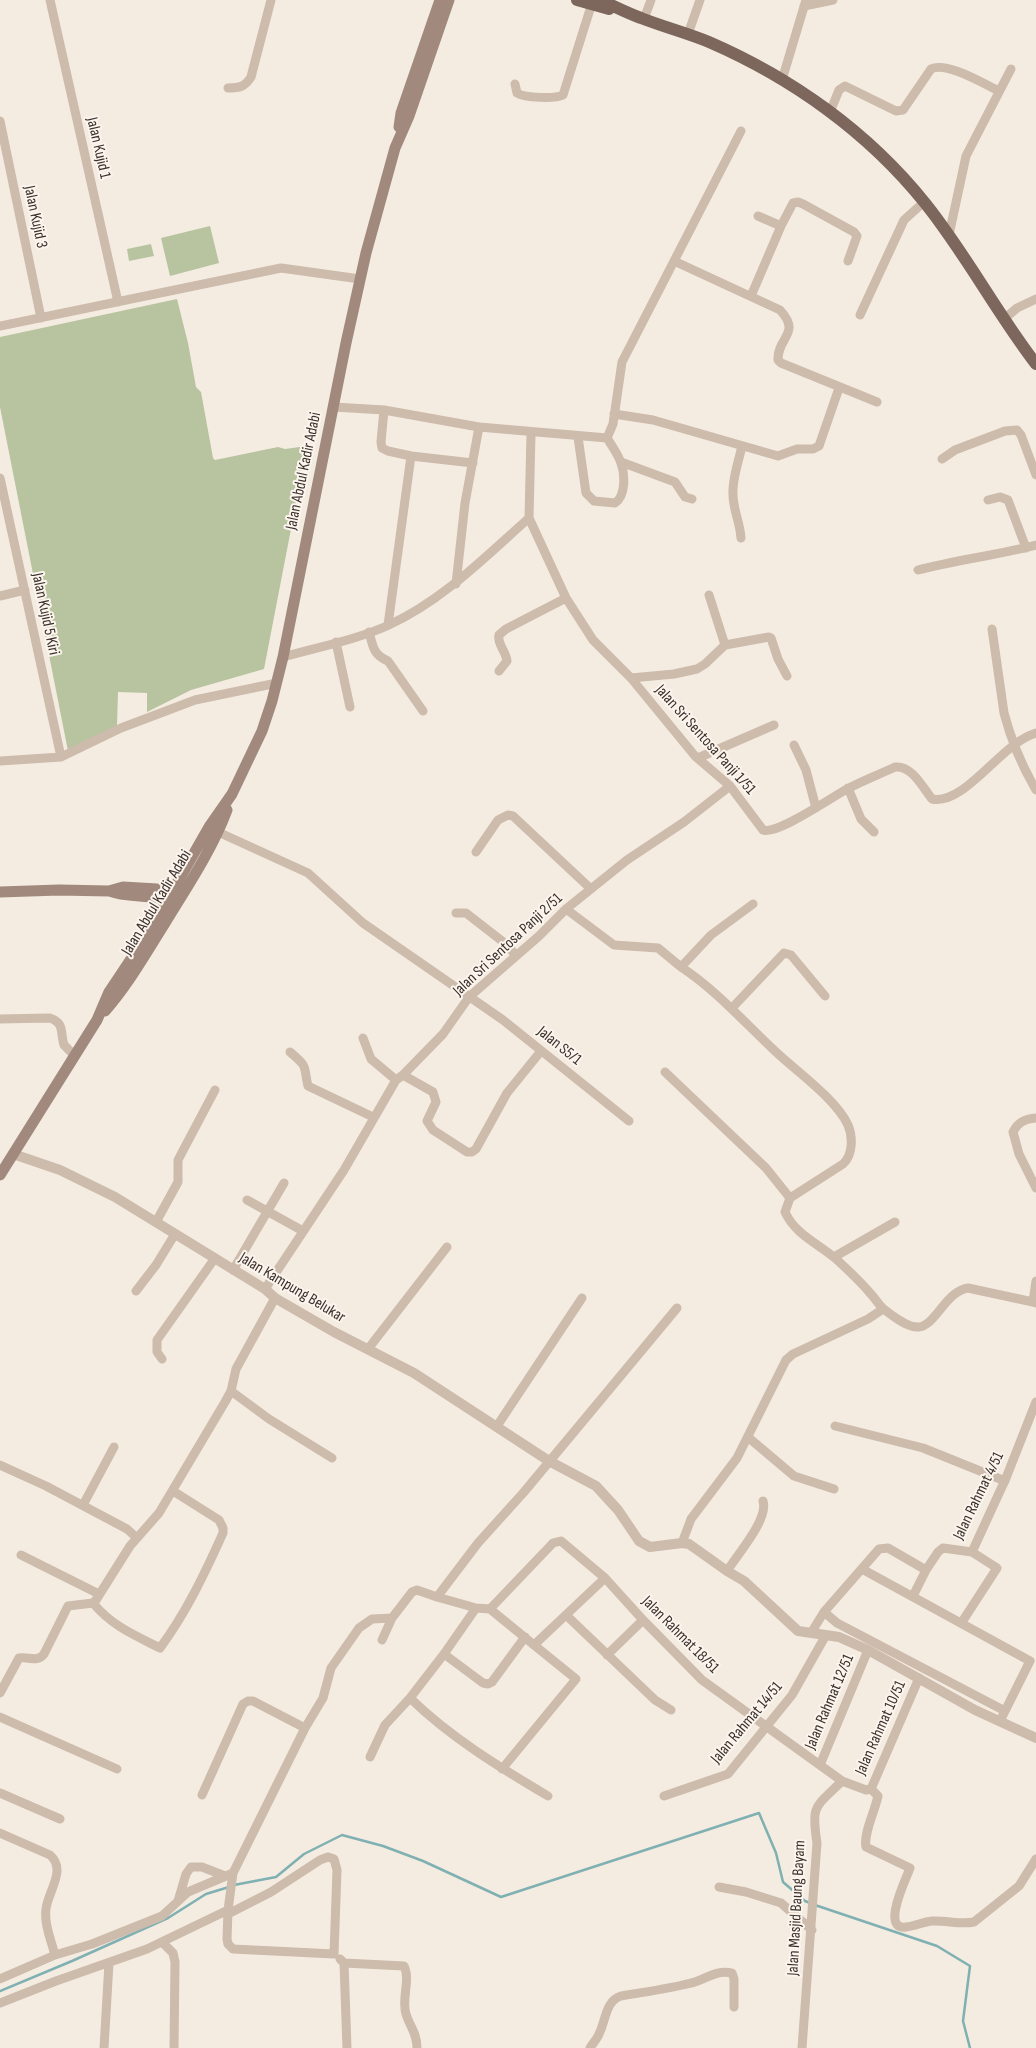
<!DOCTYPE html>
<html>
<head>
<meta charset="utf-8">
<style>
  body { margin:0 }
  canvas { display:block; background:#f4ebe1 }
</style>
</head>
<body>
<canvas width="1036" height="2048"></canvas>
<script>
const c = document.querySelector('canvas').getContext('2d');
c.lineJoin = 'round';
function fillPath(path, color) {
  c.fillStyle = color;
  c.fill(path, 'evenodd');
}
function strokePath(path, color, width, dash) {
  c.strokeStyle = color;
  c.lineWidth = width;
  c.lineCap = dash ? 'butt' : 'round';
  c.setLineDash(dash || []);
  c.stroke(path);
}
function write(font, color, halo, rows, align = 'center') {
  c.font = font + ' "Sofia Sans Condensed",sans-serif';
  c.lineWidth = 4;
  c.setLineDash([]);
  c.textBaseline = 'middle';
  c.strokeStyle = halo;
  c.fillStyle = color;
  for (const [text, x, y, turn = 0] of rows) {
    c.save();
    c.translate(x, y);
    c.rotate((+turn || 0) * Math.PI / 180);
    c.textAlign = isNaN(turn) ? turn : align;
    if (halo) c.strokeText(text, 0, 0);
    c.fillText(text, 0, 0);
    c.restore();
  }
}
fillPath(new Path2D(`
  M 210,226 L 219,263 L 170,276 L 161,238 Z
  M 151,244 L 154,256 L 129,261 L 127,249 Z
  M 177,299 L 188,343 L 196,387 L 201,392 L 213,458 L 215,460 L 278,447 L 285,449 L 307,446 L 264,669 L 191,690 L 147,712 L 147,693 L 118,692 L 117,726 L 68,751 L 0,407 L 0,337 Z`), '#b8c4a0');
strokePath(new Path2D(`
  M 234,1885 L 276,1877 L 304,1854 L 342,1835 L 383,1846 L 423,1861 L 501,1897 L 759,1813 L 776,1853 L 783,1882 L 805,1901 L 810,1903
  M 815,1905 L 937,1946 L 970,1966 L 963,2021 L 970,2048
  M 0,1991 L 72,1961 L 168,1918 L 206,1894 L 229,1887`), '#7fb0b2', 2.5);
strokePath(new Path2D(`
  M 50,0 L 118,302
  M 804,6 L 833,0
  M 644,19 L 651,0
  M 688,34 L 700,0
  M 782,80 L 806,0
  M 515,84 L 517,93 C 525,98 555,99 563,95 L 593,0
  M 228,88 C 239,88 245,87 251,77 L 271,0
  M 830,112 L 839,90 L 845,86 L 896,111 L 903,110 L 931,69 C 946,61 984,84 999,91
  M 0,121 L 41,318
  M 781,226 L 793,203 L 798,202 L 803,204 L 854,232 L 857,236 L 848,261
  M 949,235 L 966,156 L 1011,69
  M 674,261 L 780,310 C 802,334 777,337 778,360 L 781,363 L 877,402
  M 751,296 L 781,226 L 758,216
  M 860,315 L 904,220 L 924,202
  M 1004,319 L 1017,308 L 1036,299
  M 0,326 L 281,268 L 360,279
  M 334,407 L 384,410 L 479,427 L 607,438 L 613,424 L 622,362 L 741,131
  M 384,410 L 381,442 L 382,448 L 388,451 L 411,456 L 388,625
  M 614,414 L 653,420 L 778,456 L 797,449 L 813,449 L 819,446 L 839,388
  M 531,433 L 529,518 L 566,598 L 593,640 L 631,678 L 695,756 L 730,786 L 763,830 C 778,835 833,796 849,788 C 864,780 880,774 895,767 C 912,765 923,788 932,799 C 965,806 1002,742 1036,733
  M 578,437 L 586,493 L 594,501 L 615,503 C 626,496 625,474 621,463 C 618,454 612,446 607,438
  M 411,456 L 473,463
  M 942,459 L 955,450 L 1005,431 L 1017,430 L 1021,435 L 1036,475
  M 621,462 L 675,482 L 685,497 L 692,499
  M 0,478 L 61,757
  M 988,500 L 1000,497 L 1008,500 L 1026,548
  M 741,538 C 740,524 736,517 734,504 C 730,485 738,464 742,446
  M 918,570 C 957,560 997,555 1036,545
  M 456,584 L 465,503 L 479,427
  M 709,595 L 725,645
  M 0,596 L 25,590
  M 992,629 L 1004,713 C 1011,740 1022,766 1036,790
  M 369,632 C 373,646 373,655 388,661 L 423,711
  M 336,642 L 350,707
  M 283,657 C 318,647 356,640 389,625 C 443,600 485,557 529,518
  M 499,671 L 507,661 C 506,651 497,644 499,635 L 506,629 L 566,598
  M 631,678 L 674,674 L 697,669 L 705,664 L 725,645 L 769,637 L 771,638 L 778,659 L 787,676
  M 794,745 L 806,770 L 816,808
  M 698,758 L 774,725
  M 0,761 L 61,757 L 121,728 L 195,700 L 277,683
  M 848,788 L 861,819 L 874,832
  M 218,832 L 308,873 L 363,923 L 503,1020 L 629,1121
  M 476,852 L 498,820 L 508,815 L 513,816 L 591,889
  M 566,909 L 614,945 L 658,948 L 681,967
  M 456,913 L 466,913 L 502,941 L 516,955
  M 732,1008 L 784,953 L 791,955 L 825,996
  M 0,1019 L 50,1018 C 65,1023 60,1033 64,1045 L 75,1056
  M 363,1038 L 371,1059 L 396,1080
  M 290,1052 C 309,1068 303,1065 308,1086 L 373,1117
  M 665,1072 L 766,1168 L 790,1198 L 843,1164 C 853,1155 853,1137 848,1125 C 836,1099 796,1071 775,1051 C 744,1022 716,990 681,967 L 711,935 L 753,904
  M 403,1075 L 433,1092 L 436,1102 L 427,1121 L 433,1130 L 467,1152 L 472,1152 L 476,1149 L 507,1093 L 541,1051
  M 1036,1118 C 1025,1119 1018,1122 1013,1132 L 1019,1154 L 1036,1188
  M 790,1198 L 785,1212 C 795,1234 817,1243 835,1258 C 847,1269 860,1281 870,1293 C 876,1299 879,1306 885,1310 C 894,1317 908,1328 919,1327 C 935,1326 946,1291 968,1288 L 1033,1302
  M 247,1200 L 303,1231
  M 156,1222 L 178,1182 L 178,1160 L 215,1090
  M 834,1257 L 895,1222
  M 233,1270 L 284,1183
  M 1036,1281 L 1033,1302 L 1036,1303
  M 265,1289 L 344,1170 L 396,1080 L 403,1075 L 443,1034 L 469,997 L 539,936 L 566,909 L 627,860 L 684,822 L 730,786
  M 136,1291 L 156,1265 L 175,1234
  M 368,1349 L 447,1247
  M 162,1359 L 157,1352 L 157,1340 L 215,1258
  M 231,1391 L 269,1419 L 332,1458
  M 497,1426 L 582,1298
  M 835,1426 L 923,1448 L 1005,1481
  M 749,1438 L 794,1476 L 834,1489
  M 0,1465 L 46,1486 L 127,1529 L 137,1538
  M 83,1505 L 114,1447
  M 682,1543 L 691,1519 L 737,1458 L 786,1360 L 793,1354 L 868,1319 L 883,1309
  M 21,1555 L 99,1594
  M 862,1569 L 1030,1661 L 1000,1721
  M 926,1570 L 938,1552 L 943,1548 L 972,1552 L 1006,1478 L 1036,1402
  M 727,1571 C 737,1555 769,1519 763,1501
  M 605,1578 L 534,1645 L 490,1609 L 476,1608 L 437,1597 L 478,1543 L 524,1492 L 677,1308
  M 93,1603 C 112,1626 134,1635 160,1648 C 186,1613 205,1573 223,1533 L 223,1528 L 219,1520 L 173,1491
  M 476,1608 L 444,1654 L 410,1698 C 450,1737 499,1767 548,1796
  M 490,1609 L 553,1543 L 561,1541 L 605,1578 L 643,1620 L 702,1680 L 842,1781 L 866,1790 L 871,1789
  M 824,1612 L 837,1623 L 1005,1711
  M 566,1615 L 655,1700 L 671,1710
  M 962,1622 L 997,1568 L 972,1552
  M 811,1633 L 824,1612 L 879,1549 L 888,1548 L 926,1570 L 913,1596
  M 382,1640 L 392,1618
  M 444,1654 L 483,1683 L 488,1684 L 492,1682 L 525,1637
  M 607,1655 L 643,1620
  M 0,1693 L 19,1658 C 28,1656 37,1663 44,1654 L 68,1606 L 93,1603 L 96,1600 L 130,1546 L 159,1513 L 225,1402 L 231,1391 L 236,1369 L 275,1298
  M 0,1717 L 117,1769
  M 370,1757 L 385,1725 L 410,1698
  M 820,1765 L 868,1650
  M 502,1769 L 576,1679 L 534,1645
  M 871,1789 L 878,1796 C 875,1811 863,1834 866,1847 L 910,1868 C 907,1877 880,1931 906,1927 C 915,1926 923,1922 932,1921 C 946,1920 960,1925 974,1922 L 1019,1886 L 1036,1859
  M 871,1789 L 919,1678
  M 0,1793 L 60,1819
  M 202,1795 L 243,1704 L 248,1701 L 253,1701 L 305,1728
  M 664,1796 L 728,1774 L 792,1695 L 826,1635
  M 0,1833 L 50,1855 C 67,1870 48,1891 46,1909 C 44,1924 51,1940 55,1955
  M 719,1887 L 746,1892 L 781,1903 L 812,1930
  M 178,1901 L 186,1874 L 191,1867 L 202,1867 L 225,1876
  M 228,1914 L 271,1892 L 320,1860 L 328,1857 L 334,1859 L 337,1870 L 334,1954 L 233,1949 L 228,1944 L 227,1939 L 228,1910 L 233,1873 L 305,1728 L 323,1698 L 331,1668 L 359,1628 L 372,1619 L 392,1618 L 412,1592 L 417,1590 L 437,1597
  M 162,1942 L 173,1953 L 175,1962 L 174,2048
  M 340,1959 L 344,1963 L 347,2048
  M 344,1963 L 404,1966 C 411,1980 401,1999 406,2014 C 410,2027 417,2033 417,2048
  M 0,1979 L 55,1955 L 92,1944 L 162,1916 L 188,1892 L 233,1873
  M 0,2003 L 56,1981 L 147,1949 L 228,1910
  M 104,2048 L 109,1963
  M 590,2048 C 593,2043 597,2039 599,2034 C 606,2021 605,2001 621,1996 C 644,1992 668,1989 691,1983 C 705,1980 716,1969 732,1973 L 734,1979 L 734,2007
  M 802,2048 L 817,1843 C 811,1804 815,1808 842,1781`), '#cdbbac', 9);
strokePath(new Path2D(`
  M 13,1154 L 60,1170 L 115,1197 L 265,1289 L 275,1298 L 334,1332 L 414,1373 L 549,1461 L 596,1486 L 618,1510 L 639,1541 L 650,1547 L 682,1543 L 689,1544 L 727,1571 L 744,1581 L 798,1631 L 839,1637 L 868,1650 L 975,1710 L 1036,1738`), '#cdbbac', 10);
strokePath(new Path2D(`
  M 399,127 L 401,113 L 440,0
  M 109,891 C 129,899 154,893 173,903
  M 0,892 L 59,890 L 109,891 L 123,887 L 157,889 L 176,897
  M 105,1011 C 128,985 146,953 165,923 C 187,887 212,850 227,810
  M 0,1175 L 97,1020 L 109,992 L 149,932 L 209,827 L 232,794 L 262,731 L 272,701 L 283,657 L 346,343 L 366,253 L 395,148 L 409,116 L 449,0`), '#a18a7d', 11);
strokePath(new Path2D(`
  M 577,0 L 609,9
  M 600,0 C 614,6 627,13 641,18 C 664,27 687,33 709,42 C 792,78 868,132 925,203 C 966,254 996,312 1036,364`), '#7d675c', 12);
write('16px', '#3b302b', '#fbf5ee', [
  ["Jalan Kujid 1",98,148,77],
  ["Jalan Kujid 3",35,217,78],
  ["Jalan Abdul Kadir Adabi",304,471,-78],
  ["Jalan Kujid 5 Kiri",45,614,78],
  ["Jalan Sri Sentosa Panji 1/51",705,740,48],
  ["Jalan Abdul Kadir Adabi",157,903,-59],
  ["Jalan Sri Sentosa Panji 2/51",508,945,-43],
  ["Jalan S5/1",559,1046,39],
  ["Jalan Kampung Belukar",292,1288,31],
  ["Jalan Rahmat 4/51",979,1496,-64],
  ["Jalan Rahmat 18/51",680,1635,45],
  ["Jalan Rahmat 12/51",830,1702,-67],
  ["Jalan Rahmat 14/51",747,1723,-50],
  ["Jalan Rahmat 10/51",881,1728,-66],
  ["Jalan Masjid Baung Bayam",797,1908,-87]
]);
</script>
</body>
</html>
